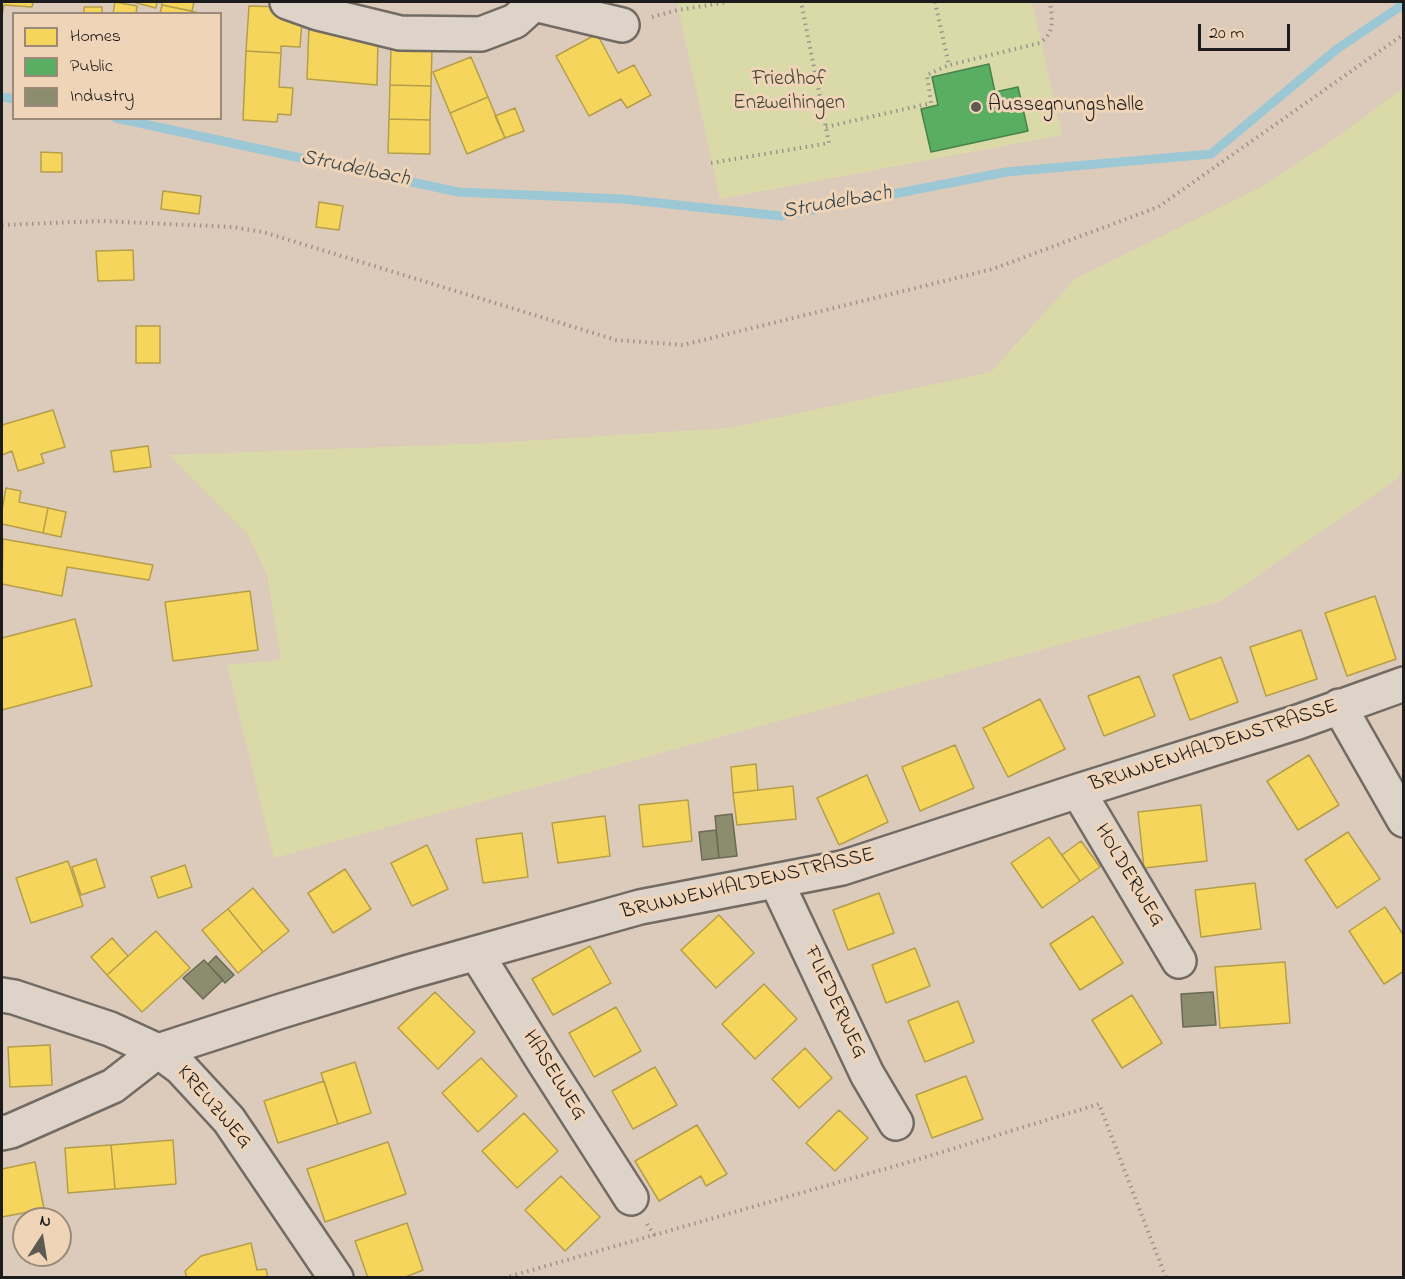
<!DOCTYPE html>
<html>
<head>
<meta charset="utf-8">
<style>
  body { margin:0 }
  #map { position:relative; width:1405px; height:1279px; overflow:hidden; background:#dccbba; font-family:"Indie Flower",sans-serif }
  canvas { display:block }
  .frame { position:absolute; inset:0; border:3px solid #1c1c1c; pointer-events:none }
  .legend { position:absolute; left:12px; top:12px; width:210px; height:108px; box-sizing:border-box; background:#f0d4b7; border:2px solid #9b8a79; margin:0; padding:8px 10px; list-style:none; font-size:18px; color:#1c1c1c }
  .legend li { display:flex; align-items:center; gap:12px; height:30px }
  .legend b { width:30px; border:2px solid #9b8a79 }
  .north { position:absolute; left:12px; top:1207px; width:60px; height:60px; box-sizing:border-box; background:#f0d4b7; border:2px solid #9b8a79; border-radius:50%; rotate:12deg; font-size:16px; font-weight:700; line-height:24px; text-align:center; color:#1c1c1c }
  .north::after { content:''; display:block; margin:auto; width:21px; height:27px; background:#5f5953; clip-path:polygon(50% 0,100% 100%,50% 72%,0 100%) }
  .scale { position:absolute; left:1198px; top:24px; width:92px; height:27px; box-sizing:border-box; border:3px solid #1c1c1c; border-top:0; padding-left:8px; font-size:18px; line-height:21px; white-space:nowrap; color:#1c1c1c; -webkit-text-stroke:4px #f0d4b7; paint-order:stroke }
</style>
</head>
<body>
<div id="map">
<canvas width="1405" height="1279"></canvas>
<div class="frame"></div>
<ul class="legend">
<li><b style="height:16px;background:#f6d55c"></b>Homes</li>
<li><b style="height:16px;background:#5aae61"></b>Public</li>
<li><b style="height:16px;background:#8c8c6e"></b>Industry</li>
</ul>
<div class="north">N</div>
<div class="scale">20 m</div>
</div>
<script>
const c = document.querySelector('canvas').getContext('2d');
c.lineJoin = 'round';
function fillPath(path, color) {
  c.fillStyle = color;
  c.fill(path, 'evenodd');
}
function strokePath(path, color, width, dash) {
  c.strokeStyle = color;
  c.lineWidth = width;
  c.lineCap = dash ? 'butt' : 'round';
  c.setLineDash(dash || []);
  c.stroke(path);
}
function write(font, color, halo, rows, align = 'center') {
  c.font = font + ' "Indie Flower",sans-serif';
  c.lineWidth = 6;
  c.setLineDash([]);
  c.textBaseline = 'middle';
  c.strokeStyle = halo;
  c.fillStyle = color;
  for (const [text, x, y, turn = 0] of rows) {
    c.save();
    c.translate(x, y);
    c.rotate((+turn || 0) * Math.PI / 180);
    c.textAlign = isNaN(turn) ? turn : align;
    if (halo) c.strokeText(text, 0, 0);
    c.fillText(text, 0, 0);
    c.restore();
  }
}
fillPath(new Path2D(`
  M 677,2 L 1032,2 L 1062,135 L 720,199 Z
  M 1403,88 L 1403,468 L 1397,479 L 1221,601 L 274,858 L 227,665 L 281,660 L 267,575 L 249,536 L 169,455 L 493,443 L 729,428 L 991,372 L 1075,279 L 1261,187 L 1332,141 Z`), '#d9daa8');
const homes = new Path2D(`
  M 2,2 L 33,2 L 32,7 L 4,5 L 2,16 Z
  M 115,2 L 137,6 L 136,14 L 113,14 Z
  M 133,2 L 157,2 L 156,8 Z
  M 162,2 L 194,2 L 192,11 L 162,5 Z
  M 162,5 L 200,13 L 200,14 L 160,14 Z
  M 249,6 L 284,7 L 283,19 L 302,21 L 300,47 L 281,46 L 281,53 L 246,51 Z
  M 84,7 L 102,7 L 102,14 L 84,14 Z
  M 309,26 L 378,38 L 377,85 L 307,79 Z
  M 597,34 L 618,73 L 634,65 L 651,95 L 627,108 L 621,99 L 589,116 L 556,56 Z
  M 391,48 L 432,49 L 431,86 L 390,85 Z
  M 246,51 L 281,53 L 279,87 L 293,88 L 291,115 L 278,114 L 277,122 L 243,120 Z
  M 471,57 L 488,97 L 450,113 L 433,72 Z
  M 390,85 L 431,86 L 430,120 L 389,119 Z
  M 488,97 L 505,138 L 467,154 L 450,113 Z
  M 515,108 L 524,131 L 505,138 L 495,116 Z
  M 389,119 L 430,120 L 430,154 L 388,153 Z
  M 41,152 L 62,153 L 62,172 L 41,172 Z
  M 163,191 L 201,196 L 199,214 L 161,209 Z
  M 319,202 L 343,206 L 339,230 L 316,227 Z
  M 133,250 L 134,280 L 98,281 L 96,251 Z
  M 136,326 L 160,326 L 160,363 L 136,363 Z
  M 53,410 L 65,447 L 41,454 L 44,463 L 18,471 L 12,451 L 2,455 L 2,425 Z
  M 148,446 L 151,467 L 114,472 L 111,451 Z
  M 6,488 L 21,491 L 19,502 L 48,508 L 43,533 L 2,524 L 2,510 Z
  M 48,508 L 66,512 L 61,537 L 43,533 Z
  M 3,539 L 153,565 L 149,580 L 67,567 L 62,596 L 2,584 Z
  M 250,591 L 258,650 L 173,661 L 165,602 Z
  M 1375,596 L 1396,659 L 1347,676 L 1325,613 Z
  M 75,619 L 92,686 L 2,710 L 2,638 Z
  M 1301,630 L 1317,679 L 1266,696 L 1250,647 Z
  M 1221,657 L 1238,702 L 1190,720 L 1173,675 Z
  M 1139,676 L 1155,716 L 1104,736 L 1088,696 Z
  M 1040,699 L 1065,749 L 1008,777 L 983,728 Z
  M 955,745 L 974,788 L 920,811 L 902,767 Z
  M 1309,755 L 1339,805 L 1298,830 L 1267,781 Z
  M 756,764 L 758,790 L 733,793 L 731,767 Z
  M 867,775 L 888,822 L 839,845 L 817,798 Z
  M 793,786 L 796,819 L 737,825 L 733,793 Z
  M 688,800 L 692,841 L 643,847 L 639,805 Z
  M 1201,805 L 1207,861 L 1144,868 L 1138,812 Z
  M 605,816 L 610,856 L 558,863 L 552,823 Z
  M 1348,832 L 1380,879 L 1337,908 L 1305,860 Z
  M 522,833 L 528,877 L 483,883 L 476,839 Z
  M 1049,837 L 1080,881 L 1042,908 L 1011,863 Z
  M 1081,841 L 1100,867 L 1080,881 L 1062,855 Z
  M 427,845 L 448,889 L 412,906 L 391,863 Z
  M 96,859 L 105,887 L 81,895 L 72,867 Z
  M 68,861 L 83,906 L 31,923 L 16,878 Z
  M 185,865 L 192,887 L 158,898 L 151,877 Z
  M 345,869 L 371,909 L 333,933 L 308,893 Z
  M 1255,883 L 1261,929 L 1201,937 L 1195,890 Z
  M 253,888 L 289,931 L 263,952 L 228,909 Z
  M 879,893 L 894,933 L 848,950 L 833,910 Z
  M 1385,907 L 1404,936 L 1404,971 L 1384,984 L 1349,931 Z
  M 228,909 L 263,952 L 238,973 L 202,930 Z
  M 719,915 L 754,953 L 716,988 L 681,950 Z
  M 1093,916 L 1123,963 L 1080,990 L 1050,944 Z
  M 156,931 L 190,968 L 142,1012 L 107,975 Z
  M 112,938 L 128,956 L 107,975 L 91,957 Z
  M 590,946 L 611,983 L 553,1015 L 532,979 Z
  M 915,948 L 930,986 L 886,1003 L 872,965 Z
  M 1285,962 L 1290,1023 L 1220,1028 L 1215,967 Z
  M 764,984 L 797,1019 L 755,1059 L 722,1024 Z
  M 435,992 L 475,1032 L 438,1069 L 398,1028 Z
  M 1132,995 L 1162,1043 L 1122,1068 L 1092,1020 Z
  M 958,1001 L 974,1042 L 925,1062 L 908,1021 Z
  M 616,1007 L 641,1051 L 594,1077 L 569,1033 Z
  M 50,1045 L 52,1085 L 10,1087 L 8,1047 Z
  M 805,1048 L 832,1078 L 799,1108 L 772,1079 Z
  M 481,1058 L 517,1096 L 478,1132 L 442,1093 Z
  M 355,1062 L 371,1113 L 338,1124 L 321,1073 Z
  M 655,1067 L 677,1105 L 633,1129 L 612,1091 Z
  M 966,1076 L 983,1119 L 932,1138 L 916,1095 Z
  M 324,1081 L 338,1124 L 278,1143 L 264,1101 Z
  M 839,1110 L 868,1138 L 835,1171 L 806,1143 Z
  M 524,1113 L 558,1151 L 517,1188 L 482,1151 Z
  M 697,1125 L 727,1174 L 706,1186 L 701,1176 L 659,1201 L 635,1161 Z
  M 173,1140 L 176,1184 L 115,1189 L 111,1145 Z
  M 388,1142 L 406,1194 L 325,1222 L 307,1169 Z
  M 111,1145 L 115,1189 L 68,1193 L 65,1148 Z
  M 35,1162 L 44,1209 L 2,1217 L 2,1169 Z
  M 561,1176 L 600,1217 L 565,1251 L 525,1210 Z
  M 407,1223 L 423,1270 L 403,1278 L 368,1278 L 355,1241 Z
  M 251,1243 L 257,1270 L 266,1269 L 268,1278 L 187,1278 L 185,1271 L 201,1256 Z`);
fillPath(homes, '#f6d55c');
strokePath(homes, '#b59e49', 1.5);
const public = new Path2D(`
  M 989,64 L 995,92 L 1018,87 L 1028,131 L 931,152 L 921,109 L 938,105 L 932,77 Z`);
fillPath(public, '#5aae61');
strokePath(public, '#47824c', 1.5);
const industry = new Path2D(`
  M 732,814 L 737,856 L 719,858 L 715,816 Z
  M 716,830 L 719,858 L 702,860 L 699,832 Z
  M 216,956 L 234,975 L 225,983 L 208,964 Z
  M 204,960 L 223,980 L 203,999 L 183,978 Z
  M 1213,992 L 1216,1025 L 1183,1027 L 1181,994 Z`);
fillPath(industry, '#8c8c6e');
strokePath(industry, '#6a6a55', 1.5);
strokePath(new Path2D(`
  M 2,97 L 14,99
  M 116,118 L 458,192 L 622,199 L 781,216 L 1006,172 L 1211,154 L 1337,49 L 1404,4`), '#9cc8d5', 9);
const minor = new Path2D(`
  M 287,2 L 318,13 L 400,33 L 481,34 L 515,21 L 536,2
  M 534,4 L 622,25
  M 1339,706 L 1404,820
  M 1078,791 L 1179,961
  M 776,881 L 867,1074 L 896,1123
  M 476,953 L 542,1059 L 631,1198
  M 2,995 L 14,997 L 110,1029 L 158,1051 L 181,1068 L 229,1120 L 336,1278
  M 2,1133 L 11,1131 L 113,1086 L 158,1051 L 278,1012 L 409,972 L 640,907 L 842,868 L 1078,791 L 1298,722 L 1404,684`);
strokePath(minor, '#726b63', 38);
strokePath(new Path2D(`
  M 935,2 L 949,65 L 1040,43 C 1056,31 1052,19 1050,2
  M 652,17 L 678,10 L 728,2
  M 826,127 L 931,103 L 927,75 L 949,65
  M 711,163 L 829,143 L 801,2
  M 2,225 L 102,221 L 233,227 L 263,232 L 616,340 L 683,345 L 993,269 L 1158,207 L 1404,34
  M 647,1224 L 655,1236
  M 504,1278 L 916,1160 L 1099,1104 L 1166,1278`), '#9b948c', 4, [1.5, 4.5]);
strokePath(minor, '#ddd3c8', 33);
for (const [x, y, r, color] of [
  [976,107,6,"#5f5953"]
]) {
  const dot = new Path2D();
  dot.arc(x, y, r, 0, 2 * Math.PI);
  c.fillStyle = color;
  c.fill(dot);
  strokePath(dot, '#f0d4b7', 2);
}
write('21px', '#414435', '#f0d4b7', [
  ["Friedhof",789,81],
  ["Enzweihingen",789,105]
]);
write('21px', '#1c1c1c', '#f0d4b7', [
  ["Aussegnungshalle",988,107]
], 'left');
write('21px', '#1c1c1c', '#f0d4b7', [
  ["BRUNNENHALDENSTRASSE",1214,747,-18],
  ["HOLDERWEG",1128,876,59],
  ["BRUNNENHALDENSTRASSE",748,885,-13],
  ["FLIEDERWEG",834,1003,65],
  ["HASELWEG",553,1076,58],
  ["KREUZWEG",213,1108,49]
]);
write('italic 22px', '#35474d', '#f0d4b7', [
  ["Strudelbach",355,170,12],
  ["Strudelbach",837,204,-10]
]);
</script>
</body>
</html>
